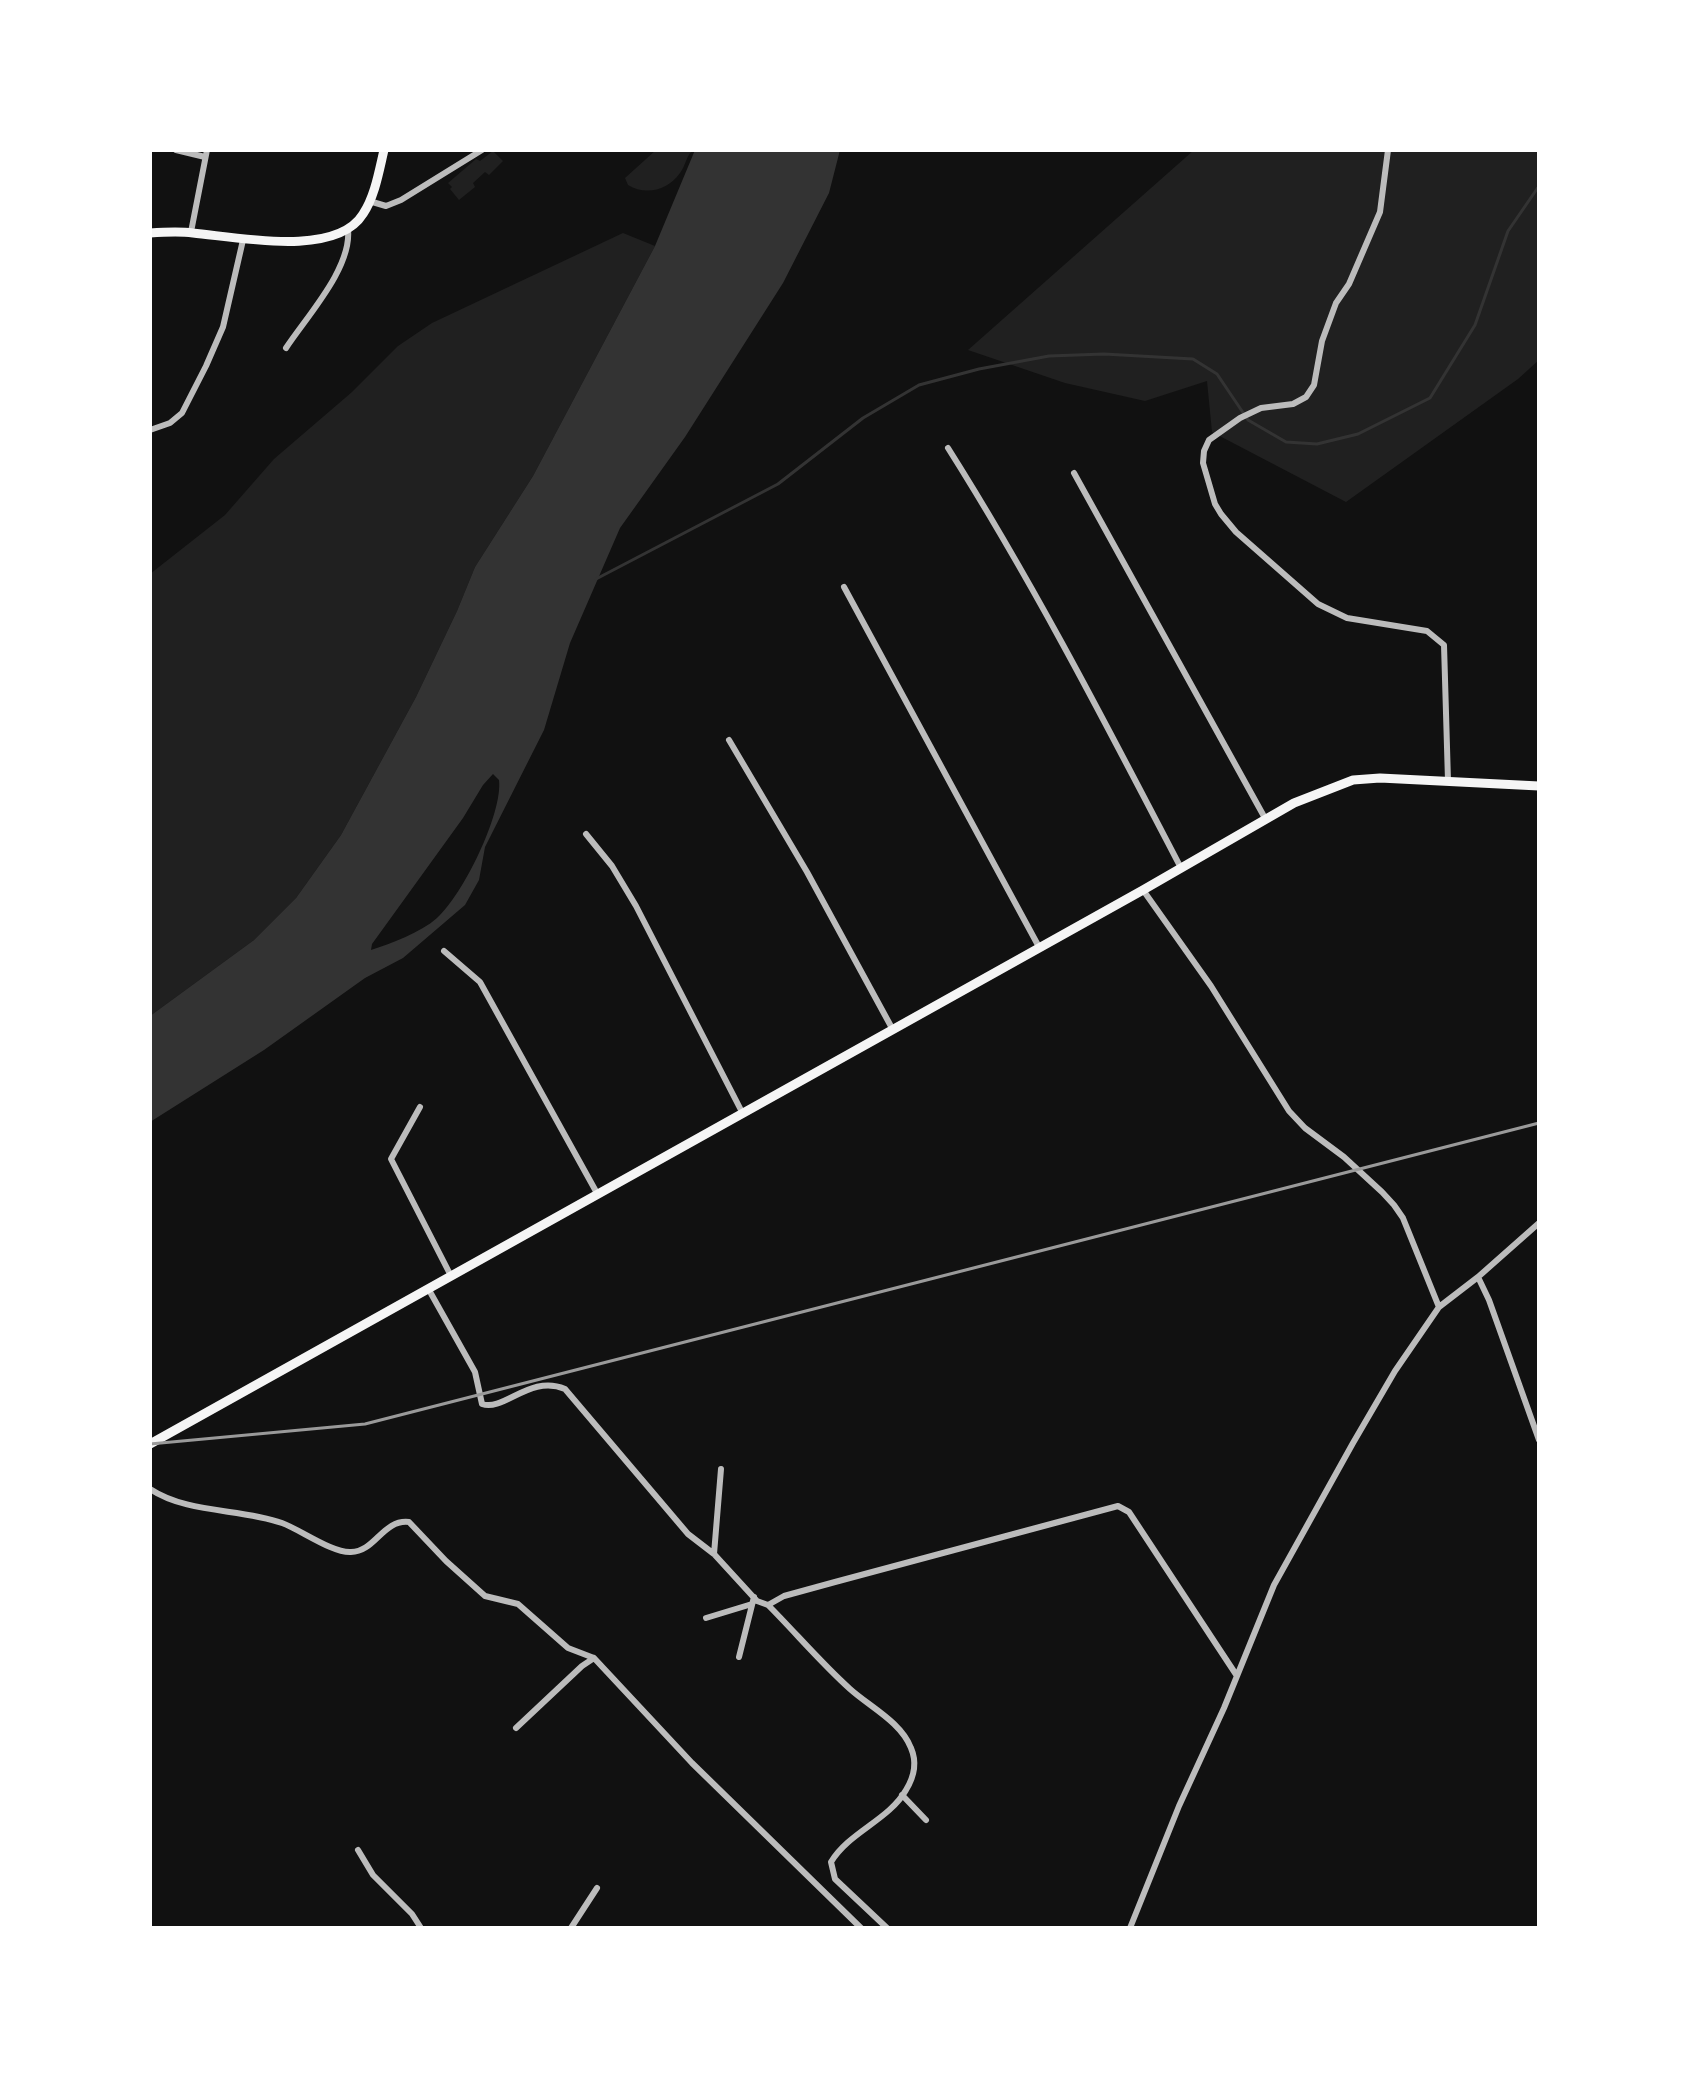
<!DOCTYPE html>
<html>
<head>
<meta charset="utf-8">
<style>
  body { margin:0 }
  #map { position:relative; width:1689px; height:2078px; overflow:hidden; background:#111; font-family:Roboto,sans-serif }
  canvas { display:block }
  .frame { position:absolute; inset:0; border:152px solid #fff; pointer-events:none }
</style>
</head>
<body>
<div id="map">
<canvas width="1689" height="2078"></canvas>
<div class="frame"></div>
</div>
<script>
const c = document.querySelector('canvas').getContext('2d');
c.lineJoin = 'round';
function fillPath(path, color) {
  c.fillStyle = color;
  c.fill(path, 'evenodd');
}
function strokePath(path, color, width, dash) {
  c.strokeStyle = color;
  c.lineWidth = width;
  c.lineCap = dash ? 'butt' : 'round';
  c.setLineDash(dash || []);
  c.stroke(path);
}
fillPath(new Path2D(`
  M 656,150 L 693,150 C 686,156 686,165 680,173 C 668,190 646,196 628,185 L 625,178 Z
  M 1194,150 L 1539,150 L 1539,360 L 1518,379 L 1346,502 L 1212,432 L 1207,381 L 1145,401 L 1065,383 L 968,350 Z
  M 493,151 L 503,161 L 489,175 L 485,172 L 473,183 L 475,187 L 459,200 L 450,189 L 452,187 L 448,183 L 476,159 L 480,161 Z
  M 623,233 L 655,246 L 533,476 L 475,567 L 457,611 L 416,697 L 341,835 L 296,898 L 254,940 L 150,1016 L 150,574 L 225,515 L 274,459 L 352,392 L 398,346 L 432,323 Z`), '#202020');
fillPath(new Path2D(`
  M 695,150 L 840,150 L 829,193 L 783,283 L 685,437 L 620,528 L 570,643 L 544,730 L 485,847 L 479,880 L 465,905 L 403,958 L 365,978 L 264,1050 L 150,1122 L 150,1016 L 254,940 L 296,898 L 341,835 L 416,697 L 457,611 L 475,567 L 533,476 L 655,246 ZM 493,774 L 499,780 C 503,813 463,895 437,918 C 420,933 392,943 371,950 L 372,944 L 463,818 L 483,785 Z`), '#333');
strokePath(new Path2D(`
  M 596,579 L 778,484 L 863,418 L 919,385 L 979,369 L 1049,356 L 1104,354 L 1193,359 L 1217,374 L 1248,420 L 1286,442 L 1317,444 L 1358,434 L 1430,398 L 1475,325 L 1508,231 L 1539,186`), '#333', 3);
strokePath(new Path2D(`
  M 176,150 L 205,157
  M 1388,150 L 1380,212 L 1349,284 L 1336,303 L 1322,341 L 1314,385 L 1306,397 L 1293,404 L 1261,408 L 1240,418 L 1209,440 L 1204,451 L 1203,463 L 1215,504 L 1221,514 L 1236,532 L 1318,604 L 1347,618 L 1427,631 L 1444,645 L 1448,781
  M 369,201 L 386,206 L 401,200 L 482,150
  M 191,232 L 207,150
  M 286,348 C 307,316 352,268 348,229
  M 150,430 L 170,423 L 182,413 L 206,366 L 223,327 L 243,240
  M 948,448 C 1034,584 1107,726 1181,868
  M 1074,473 L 1266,820
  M 844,587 L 1039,947
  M 729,740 L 807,872 L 893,1030
  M 586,834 L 612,866 L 636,906 L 743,1114
  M 1143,890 L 1211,986 L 1289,1111 L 1305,1128 L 1344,1157 L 1382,1192 L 1394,1205 L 1403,1218 L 1439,1307
  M 444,951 L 480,982 L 598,1195
  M 420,1107 L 391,1159 L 451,1276
  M 1478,1277 L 1489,1300 L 1539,1440
  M 429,1290 L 475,1372 L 482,1404 C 504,1412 530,1374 565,1389 L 688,1534 L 714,1554 L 757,1601 L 768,1605 C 795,1632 821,1663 850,1689 C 870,1707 901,1722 911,1748 C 917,1762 914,1777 906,1790 C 889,1820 849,1832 831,1862 L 835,1879 L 887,1928
  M 150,1489 C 188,1514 240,1508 282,1523 C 301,1530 332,1553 351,1552 C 375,1552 383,1519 409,1522 L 446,1561 L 485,1596 L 518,1604 L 568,1648 L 594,1658 L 692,1763 L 861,1928
  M 714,1554 L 721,1469
  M 768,1605 L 784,1596 L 835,1582 L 1118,1506 L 1129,1512 L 1237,1676
  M 706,1618 L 752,1604
  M 739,1657 L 754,1597
  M 516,1728 L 582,1666 L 594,1658
  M 902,1795 L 926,1820
  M 358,1850 L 373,1875 L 412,1914 L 421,1928
  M 571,1928 L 597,1888
  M 1130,1928 L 1179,1806 L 1224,1708 L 1274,1585 L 1353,1443 L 1395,1371 L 1439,1307 L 1478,1277 L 1539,1223`), '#bcbcbc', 6);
strokePath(new Path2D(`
  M 150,233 C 164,232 179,231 193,233 C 236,237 336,258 363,214 C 375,196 379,171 384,150
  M 150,1444 L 1143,890 L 1294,803 L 1353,780 L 1380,778 L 1539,786`), '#f5f5f5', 9);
strokePath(new Path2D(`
  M 150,1444 L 365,1424 L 1539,1123`), '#9a9a9a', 3);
</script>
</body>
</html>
